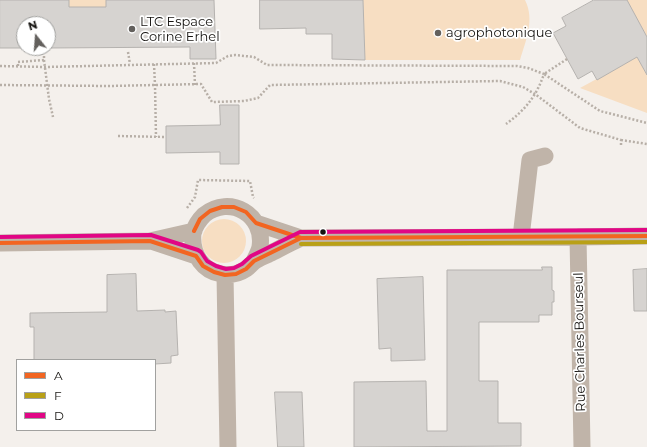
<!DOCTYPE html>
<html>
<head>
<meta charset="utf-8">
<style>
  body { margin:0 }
  #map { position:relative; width:647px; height:447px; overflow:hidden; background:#f4f0ec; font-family:Montserrat,sans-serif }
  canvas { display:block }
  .legend { position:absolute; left:16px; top:359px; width:140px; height:72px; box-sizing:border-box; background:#fff; border:1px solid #a1a19f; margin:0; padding:5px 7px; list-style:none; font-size:12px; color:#151310 }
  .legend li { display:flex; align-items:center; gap:8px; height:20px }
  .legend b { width:20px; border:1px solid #a1a19f }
  .north { position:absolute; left:16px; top:16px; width:40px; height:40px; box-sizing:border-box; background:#fff; border:1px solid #a1a19f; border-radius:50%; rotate:343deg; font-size:11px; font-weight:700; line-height:16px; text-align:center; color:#151310 }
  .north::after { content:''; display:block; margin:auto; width:14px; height:18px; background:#63605d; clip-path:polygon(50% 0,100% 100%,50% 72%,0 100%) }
</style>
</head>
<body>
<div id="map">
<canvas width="647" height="447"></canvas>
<ul class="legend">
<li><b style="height:5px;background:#f26521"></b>A</li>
<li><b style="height:5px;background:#b9a016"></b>F</li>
<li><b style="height:5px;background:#e10685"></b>D</li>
</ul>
<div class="north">N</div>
</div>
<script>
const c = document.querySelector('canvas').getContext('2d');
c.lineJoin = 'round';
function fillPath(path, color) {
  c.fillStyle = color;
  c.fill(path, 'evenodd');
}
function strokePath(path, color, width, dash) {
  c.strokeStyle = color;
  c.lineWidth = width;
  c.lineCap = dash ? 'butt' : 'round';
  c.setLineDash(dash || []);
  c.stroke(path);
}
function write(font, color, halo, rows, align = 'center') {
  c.font = font + ' Montserrat,sans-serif';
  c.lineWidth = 3.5;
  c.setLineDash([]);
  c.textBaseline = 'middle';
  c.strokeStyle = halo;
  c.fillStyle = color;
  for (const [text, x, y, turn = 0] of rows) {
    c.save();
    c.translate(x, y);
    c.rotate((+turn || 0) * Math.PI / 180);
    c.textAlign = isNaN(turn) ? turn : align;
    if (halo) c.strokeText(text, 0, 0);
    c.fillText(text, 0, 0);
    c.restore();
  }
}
fillPath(new Path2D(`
  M 69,0 L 106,0 L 106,7 L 69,7 Z
  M 363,0 L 525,0 C 535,20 526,40 520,60 L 365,60 Z
  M 626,0 L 647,0 L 647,37 Z
  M 631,46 L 647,75 L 647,113 L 580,88 L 626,63 L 620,52 Z
  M202 241a22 22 0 1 1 44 0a22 22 0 1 1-44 0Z`), '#f7dec2');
const building = new Path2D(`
  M 0,0 L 69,0 L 69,7 L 106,7 L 106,0 L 214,0 L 216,59 L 190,59 L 190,47 L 48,48 L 48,24 L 24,24 L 24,48 L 0,48 Z
  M 260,0 L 363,0 L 365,60 L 332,59 L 332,34 L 306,34 L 306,28 L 260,29 Z
  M 594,0 L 627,0 L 647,37 L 647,75 L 637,57 L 597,80 L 592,71 L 578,79 L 553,33 L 566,26 L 562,18 Z
  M 220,105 L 239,105 L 239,164 L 220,164 L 220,152 L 166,153 L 166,126 L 220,125 Z
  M 542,267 L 552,267 L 552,290 L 554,291 L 554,302 L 552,302 L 552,315 L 539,315 L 539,322 L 479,322 L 479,381 L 498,381 L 498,423 L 521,423 L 521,446 L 354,447 L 354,382 L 426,381 L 427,431 L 447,431 L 447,270 L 542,270 Z
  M 647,269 L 647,311 L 634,311 L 633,270 Z
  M 136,274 L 137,311 L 165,310 L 165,312 L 176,311 L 178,355 L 171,356 L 171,363 L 155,364 L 155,360 L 34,360 L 34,327 L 30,327 L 30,313 L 107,312 L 107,275 Z
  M 423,277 L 425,360 L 391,361 L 391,348 L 379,349 L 377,279 Z
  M 275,392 L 302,392 L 304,447 L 278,447 Z`);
fillPath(building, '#d6d3d0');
strokePath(building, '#b5b2af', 1);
strokePath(new Path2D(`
  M 128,52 L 130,64
  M 567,59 L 544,74 L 600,111 L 647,123
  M 44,60 L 49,99 L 53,117
  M 194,63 L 195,85
  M 154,64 L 155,85 L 156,137
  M 0,66 L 45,67 L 216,63 L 228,56 L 235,55 L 254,57 L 267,65 L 517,66 L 528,68 L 544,74 C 536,97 525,110 506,124
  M 18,66 L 18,62 L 44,60 L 44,54
  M 0,85 L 109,86 L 201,84 L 212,102 L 244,101 L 258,98 L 270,85 L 500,81 L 523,87 L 535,94 L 580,128 L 621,140 L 621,146
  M 118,136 L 166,137
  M 621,140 L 647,144
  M 187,208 L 195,197 L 198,180 L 250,181 L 253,197 L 254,198`), '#b7afa7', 2.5, [2, 2]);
strokePath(new Path2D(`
  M 256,223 L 301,238 L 578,237 L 647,236
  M 521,237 L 530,160 L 545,156
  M 578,237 L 582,447
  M 151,241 L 196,256
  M 0,243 L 150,241 L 194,231
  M 254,261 C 256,257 259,252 260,247 C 265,215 230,194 204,215 C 199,220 195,226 193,233 C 192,243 194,253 200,261 C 210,275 231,279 246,269 C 249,267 252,263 255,261 C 259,258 264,256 269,254 C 279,249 290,243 301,238
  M 225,275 L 228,447`), '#c0b4a9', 17);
strokePath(new Path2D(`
  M 194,231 L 200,219 L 210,211 L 222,207 L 234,207 L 246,212 L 256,223 L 301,238 L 323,238
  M 0,243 L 150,241 L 196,256 L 203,266 L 214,272 L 225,275 L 236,274 L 246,269 L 254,261 L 301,238 L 647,236`), '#f26521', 4);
strokePath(new Path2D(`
  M 301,244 L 647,242`), '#b9a016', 4);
strokePath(new Path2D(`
  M 0,237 L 151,235 L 198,250 L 201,252 L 207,261 L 216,266 L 226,269 L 234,268 L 242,264 L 251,256 L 300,232 L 647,230`), '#e10685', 4);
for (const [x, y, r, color] of [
  [132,29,4,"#63605d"],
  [438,33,4,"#63605d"],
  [323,232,3.5,"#151310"]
]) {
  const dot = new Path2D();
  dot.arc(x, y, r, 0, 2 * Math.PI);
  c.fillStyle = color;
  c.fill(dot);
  strokePath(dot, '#fff', 1.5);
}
write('13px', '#151310', '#fff', [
  ["LTC Espace",140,22],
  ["Corine Erhel",140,37],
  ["agrophotonique",446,33]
], 'left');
write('13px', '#151310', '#fff', [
  ["Rue Charles Bourseul",580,342,-91]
]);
</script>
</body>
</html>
